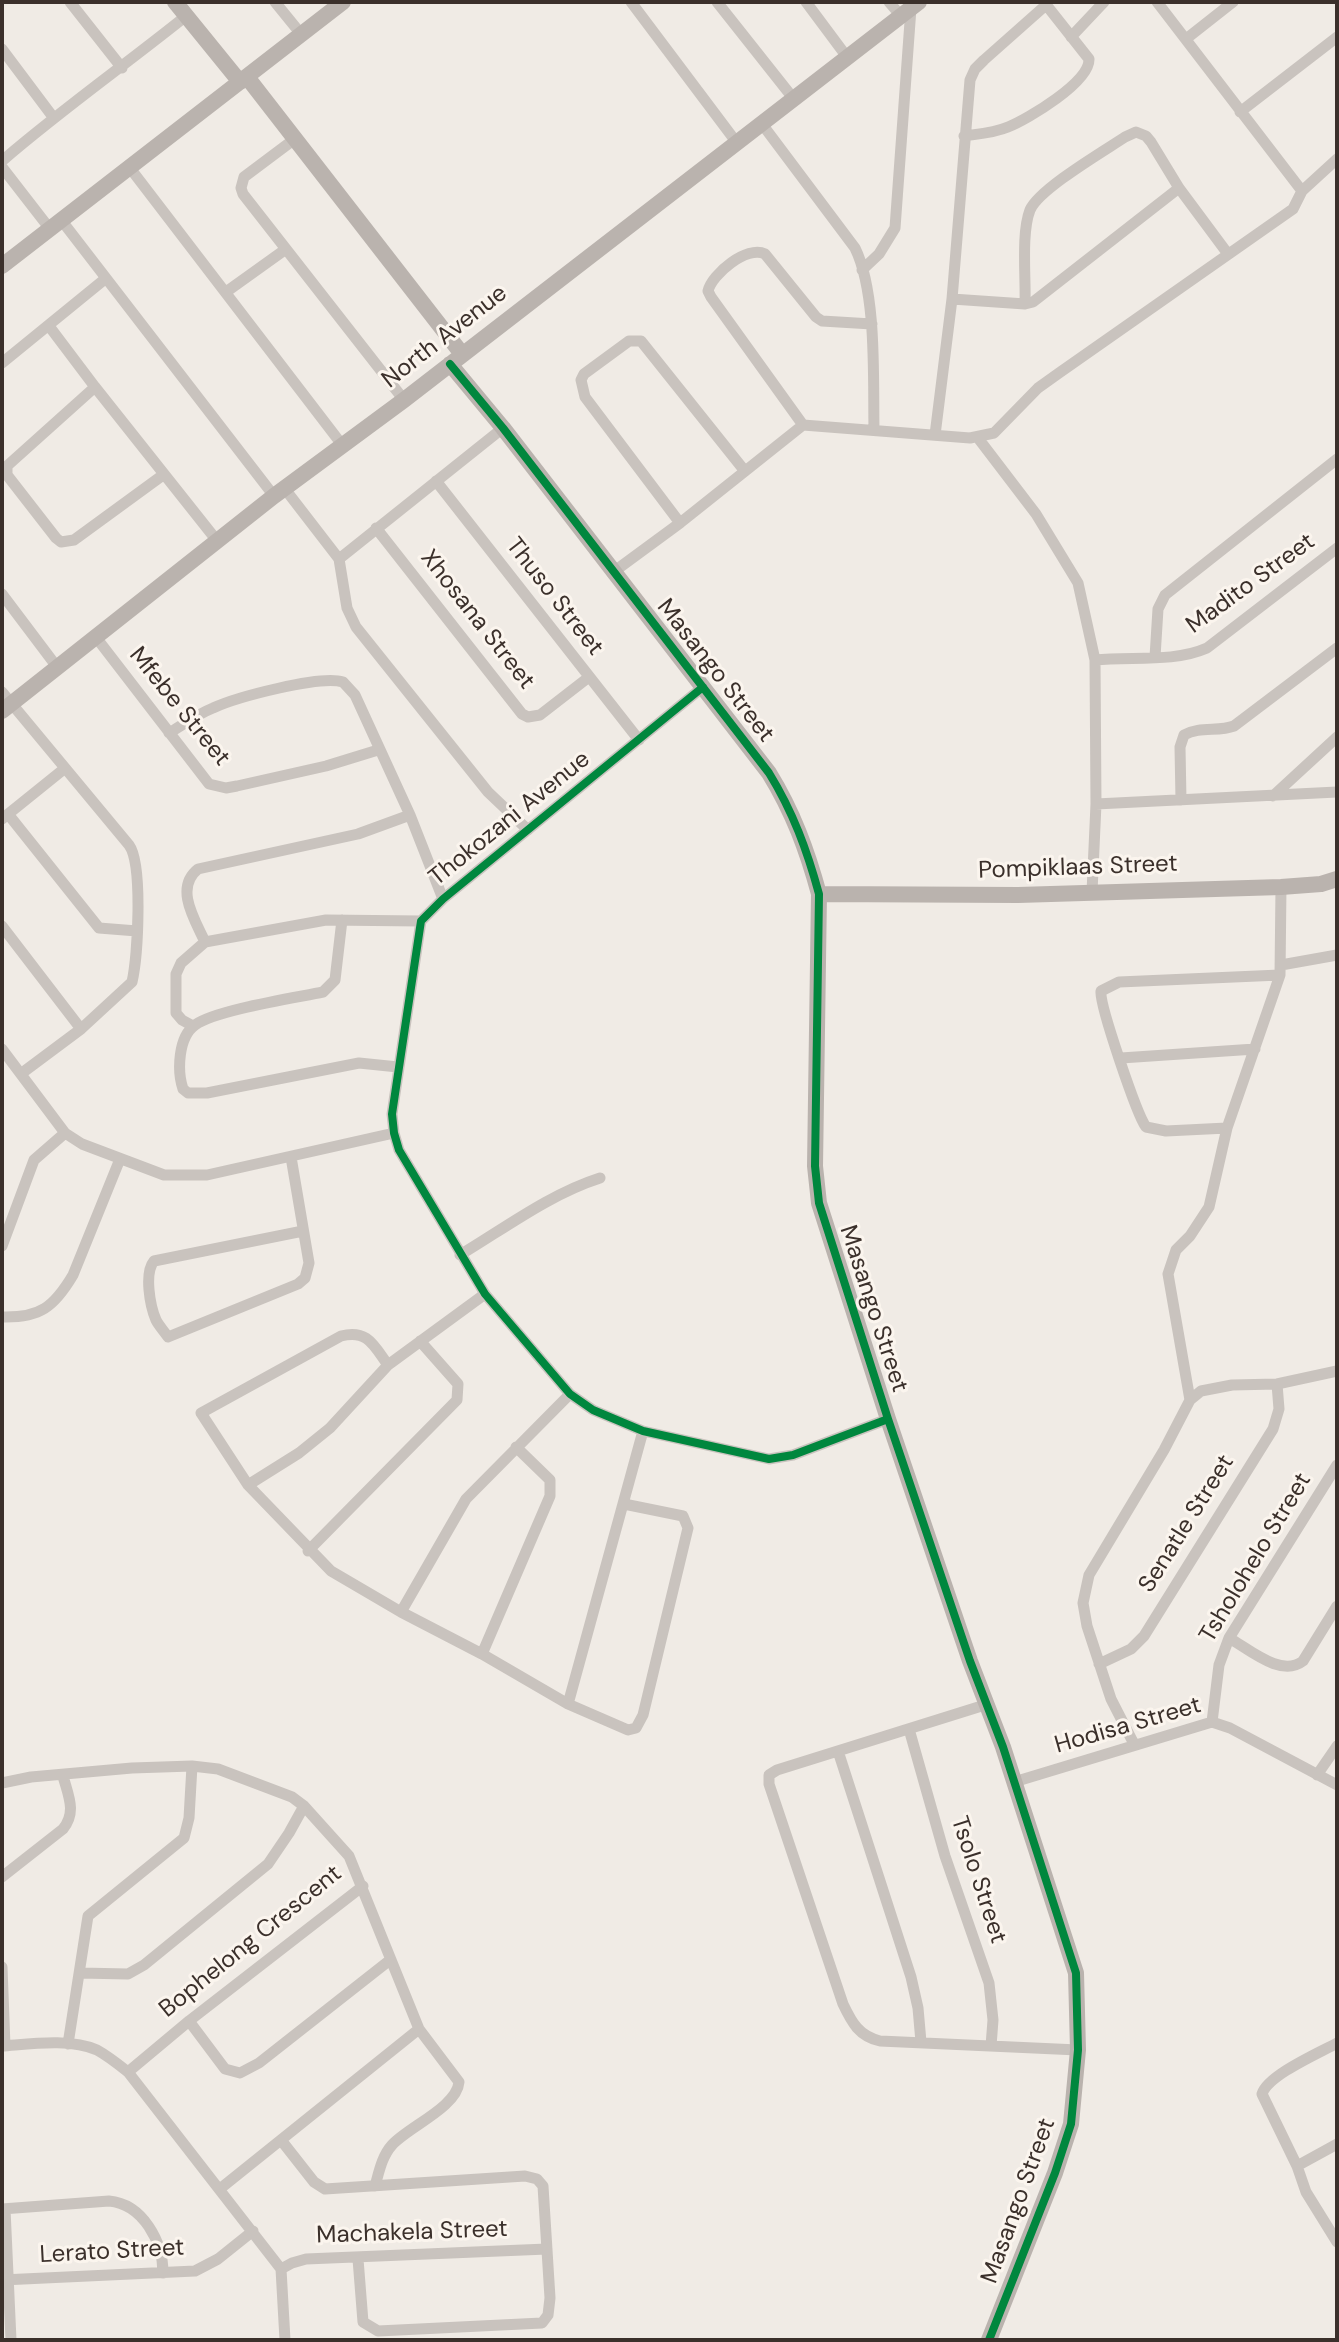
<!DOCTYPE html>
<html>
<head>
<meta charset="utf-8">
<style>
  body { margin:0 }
  #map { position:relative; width:1339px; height:2342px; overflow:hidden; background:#f0ebe5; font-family:"DM Sans",sans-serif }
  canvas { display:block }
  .frame { position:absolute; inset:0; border:4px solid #3b302b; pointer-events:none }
</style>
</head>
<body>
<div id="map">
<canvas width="1339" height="2342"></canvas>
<div class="frame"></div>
</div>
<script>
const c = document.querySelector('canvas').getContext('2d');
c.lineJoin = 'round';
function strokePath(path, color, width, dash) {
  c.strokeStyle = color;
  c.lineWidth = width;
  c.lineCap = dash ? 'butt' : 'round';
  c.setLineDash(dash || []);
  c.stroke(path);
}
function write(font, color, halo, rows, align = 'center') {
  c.font = font + ' "DM Sans",sans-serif';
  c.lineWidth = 6;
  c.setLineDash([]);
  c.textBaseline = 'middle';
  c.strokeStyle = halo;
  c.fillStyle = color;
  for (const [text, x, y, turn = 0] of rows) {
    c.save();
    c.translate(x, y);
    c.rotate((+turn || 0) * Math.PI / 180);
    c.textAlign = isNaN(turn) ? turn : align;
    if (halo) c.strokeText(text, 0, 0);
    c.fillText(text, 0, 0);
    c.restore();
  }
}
strokePath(new Path2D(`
  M 70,2 L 122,68
  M 275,2 L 301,34
  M 631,2 L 737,143
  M 717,2 L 793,98
  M 806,2 L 847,57
  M 889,2 L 901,16
  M 1157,2 L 1302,191
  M 1071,37 L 1104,2
  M 1186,39 L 1233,2
  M 2,49 L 53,117
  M 1240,112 L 1337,37
  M 762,124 L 855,248 C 877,293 873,378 874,429
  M 964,136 C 978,134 994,133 1008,127 C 1028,119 1090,82 1089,59 L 1044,2
  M 296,138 L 244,177 L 241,188 L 243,194 L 404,400
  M 2,161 C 61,110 125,65 186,16
  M 2,167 L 50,229
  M 130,168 L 343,446
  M 62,221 L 274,496
  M 862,270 L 879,254 L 895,228 L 911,8
  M 226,292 L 286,249
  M 952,299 L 1025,304 L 1033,302 L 1179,188
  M 1025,304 C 1026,278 1021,233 1030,210 C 1039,189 1104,151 1125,137 L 1136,132 L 1146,136 L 1151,142 L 1179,188 L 1228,254
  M 49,326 L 95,387 L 218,542
  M 2,363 L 105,279
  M 95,387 L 7,466 L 7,475 L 56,538 L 61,542 L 74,540 L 163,475
  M 803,425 L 711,297 L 708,291 C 712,274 747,245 765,254 L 816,317 L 822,321 L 872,324
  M 503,428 L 339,559 L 347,608 L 356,627 L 488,792 L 528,830
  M 935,435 L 952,299 L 970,80 L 975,69 L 984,60 L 1046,5
  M 978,438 L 1036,514 L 1078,583 L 1095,660 L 1096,804 L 1092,892
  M 436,481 L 639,740
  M 285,489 L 339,559
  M 680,523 L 585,397 L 581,380 L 584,374 L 629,341 L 641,341 L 744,470
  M 376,528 L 522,714 L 528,717 L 540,715 L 589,677
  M 612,573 L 680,523 L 803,425 L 970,438 L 994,433 L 1038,388 L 1059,373 L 1293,209 L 1302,191 L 1337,159
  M 2,594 L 57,667
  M 95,636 L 209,784 L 226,788 L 237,786 L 326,766 L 378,750
  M 1155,657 L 1158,609 L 1165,595 L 1337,459
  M 1095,660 C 1131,656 1173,663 1207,648 L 1337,548
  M 703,687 L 443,899 L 421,921 L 392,1114 L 394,1133 L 399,1150 L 485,1294 L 570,1394 L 593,1410 L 643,1431 L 769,1459 L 793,1455 L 888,1419
  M 2,692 L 129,845 C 143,864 138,956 132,982 L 81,1029 L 22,1073
  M 169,733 C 184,724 198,714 213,708 C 237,697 320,675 343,682 L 355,695 L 410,815 L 443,899
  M 1273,796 L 1337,737
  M 1181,800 L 1180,747 L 1184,735 C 1200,726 1218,732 1234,726 L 1337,648
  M 1096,804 L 1337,792
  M 8,814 L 99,928 L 137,931
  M 2,819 L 64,769
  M 342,920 L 335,980 L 323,992 C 294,998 216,1010 195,1025 C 178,1037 177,1071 183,1089 L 188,1093 L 207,1093 L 359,1063 L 398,1067
  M 2,926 L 81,1029
  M 205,942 C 195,920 174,888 198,869 L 358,834 L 410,815
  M 1281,965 L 1337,955
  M 193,1026 L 182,1020 L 176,1013 L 176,974 L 181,963 L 205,942 L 326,920 L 421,921
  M 2,1049 L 65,1133 L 82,1144 L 164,1175 L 207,1175 L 394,1133
  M 1121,1058 L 1255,1049
  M 1227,1128 L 1166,1131 L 1146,1127 C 1137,1115 1099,1004 1101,991 L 1119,982 L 1280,975
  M 291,1157 L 309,1263 L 305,1278 L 298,1284 L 168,1337 C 164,1331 159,1326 156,1320 C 150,1306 144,1273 154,1261 L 303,1231
  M 2,1246 L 34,1160 L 65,1133
  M 460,1255 C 505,1228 550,1194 600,1178
  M 2,1317 C 40,1318 54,1307 73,1275 L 120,1159
  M 388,1365 C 374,1346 368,1329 341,1336 L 201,1413 L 248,1485 L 331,1571 L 401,1612 L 482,1654 L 568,1704 L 628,1730 L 636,1728 L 643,1715 L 688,1528 L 683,1516 L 624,1504
  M 1190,1400 L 1168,1274 L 1176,1250 L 1190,1236 L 1209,1207 L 1227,1128 L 1280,975 L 1281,887
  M 248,1485 L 299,1453 L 330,1428 L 388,1365 L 485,1294
  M 308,1551 L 457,1400 L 458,1384 L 420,1341
  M 401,1612 L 466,1499 L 570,1394
  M 1229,1638 C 1249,1649 1281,1678 1303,1661 L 1337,1606
  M 482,1654 L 550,1496 L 550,1480 L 516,1447
  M 1099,1664 L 1131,1649 L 1144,1636 L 1273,1429 L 1279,1409 L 1277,1384
  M 568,1704 L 643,1431
  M 988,1704 L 777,1770 L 769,1775 L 769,1784 L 843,2004 C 852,2023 859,2036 880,2041 L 1078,2050
  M 1212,1722 L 1219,1665 L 1229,1638 L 1337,1465
  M 909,1729 L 945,1856 L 989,1983 L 993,2020 L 991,2046
  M 1134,1744 L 1111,1699 L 1087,1626 L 1083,1603 L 1089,1575 L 1164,1450 L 1190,1400 L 1201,1391 L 1232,1385 L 1277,1384 L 1337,1371
  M 838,1751 L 911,1977 L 918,2008 L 921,2042
  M 1317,1775 L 1337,1746
  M 1014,1782 L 1212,1722 L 1230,1728 L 1337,1785
  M 2,1783 L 31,1777 L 132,1768 L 192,1766 L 218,1769 L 292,1797 L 304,1806 L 349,1856 L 419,2029 L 459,2082 C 457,2107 408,2127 392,2145 C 382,2156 379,2172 375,2186
  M 2,1877 L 63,1829 C 77,1812 68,1795 63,1776
  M 2,1967 L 5,2046
  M 80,1973 L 128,1974 L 144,1965 L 268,1864 L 289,1833 L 304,1806
  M 189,2021 L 225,2069 L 240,2073 L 259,2063 L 390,1960
  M 1337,2043 C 1319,2053 1268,2075 1262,2094 L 1297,2166 L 1306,2192 L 1337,2242
  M 68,2044 L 88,1916 L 184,1838 L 189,1818 L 192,1766
  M 2,2046 C 30,2044 70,2038 97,2050 C 108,2056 118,2064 128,2072 L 281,2269 L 285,2340
  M 128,2072 L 189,2021 L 363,1886
  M 281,2140 L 314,2182 L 325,2189 L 525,2176 L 537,2179 L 543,2186 L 550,2298 L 548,2315 L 542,2323 L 378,2331 L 363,2322 L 358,2259
  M 1297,2166 L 1337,2144
  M 221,2188 L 419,2029
  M 2,2209 L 109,2201 C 143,2204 163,2242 163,2273
  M 5,2209 L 11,2340
  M 281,2269 L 292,2263 L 306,2259 L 547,2249
  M 2,2280 L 195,2271 L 218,2259 L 253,2231`), '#c9c3be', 11);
strokePath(new Path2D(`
  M 175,2 L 240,82
  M 247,77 L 462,354
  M 2,266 L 343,2
  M 450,364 L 503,428 L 769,773 C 793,812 807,850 819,894 L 815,1166 L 819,1203 L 888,1419 L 970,1661 L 1003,1747 L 1076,1973 L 1078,2050 L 1071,2124 L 1055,2173 L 989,2340
  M 2,711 L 274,496 L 404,400 L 919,2
  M 819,894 L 1018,895 L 1281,887 L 1321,884 L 1337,879`), '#bab3ae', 16);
strokePath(new Path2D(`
  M 450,364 L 503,428 L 769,773 C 793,812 807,850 819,894 L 815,1166 L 819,1203 L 888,1419 L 970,1661 L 1003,1747 L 1076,1973 L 1078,2050 L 1071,2124 L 1055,2173 L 989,2340
  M 703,687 L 443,899 L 421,921 L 392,1114 L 394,1133 L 399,1150 L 485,1294 L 570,1394 L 593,1410 L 643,1431 L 769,1459 L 793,1455 L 888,1419`), '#00873e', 8);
write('24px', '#3b302b', '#fbf5ee', [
  ["North Avenue",445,337,-38],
  ["Madito Street",1251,584,-36],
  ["Thuso Street",554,597,52],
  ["Xhosana Street",477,620,52],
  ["Masango Street",715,671,52],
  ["Mfebe Street",179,707,51],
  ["Thokozani Avenue",510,819,-39],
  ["Pompiklaas Street",1078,868,-2],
  ["Masango Street",873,1309,72],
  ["Senatle Street",1187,1524,-58],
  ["Tsholohelo Street",1256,1558,-59],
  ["Hodisa Street",1128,1726,-16],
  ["Tsolo Street",978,1880,72],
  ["Bophelong Crescent",251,1942,-39],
  ["Masango Street",1019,2201,-70],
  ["Machakela Street",412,2233,-2],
  ["Lerato Street",112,2252,-3]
]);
</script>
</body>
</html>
